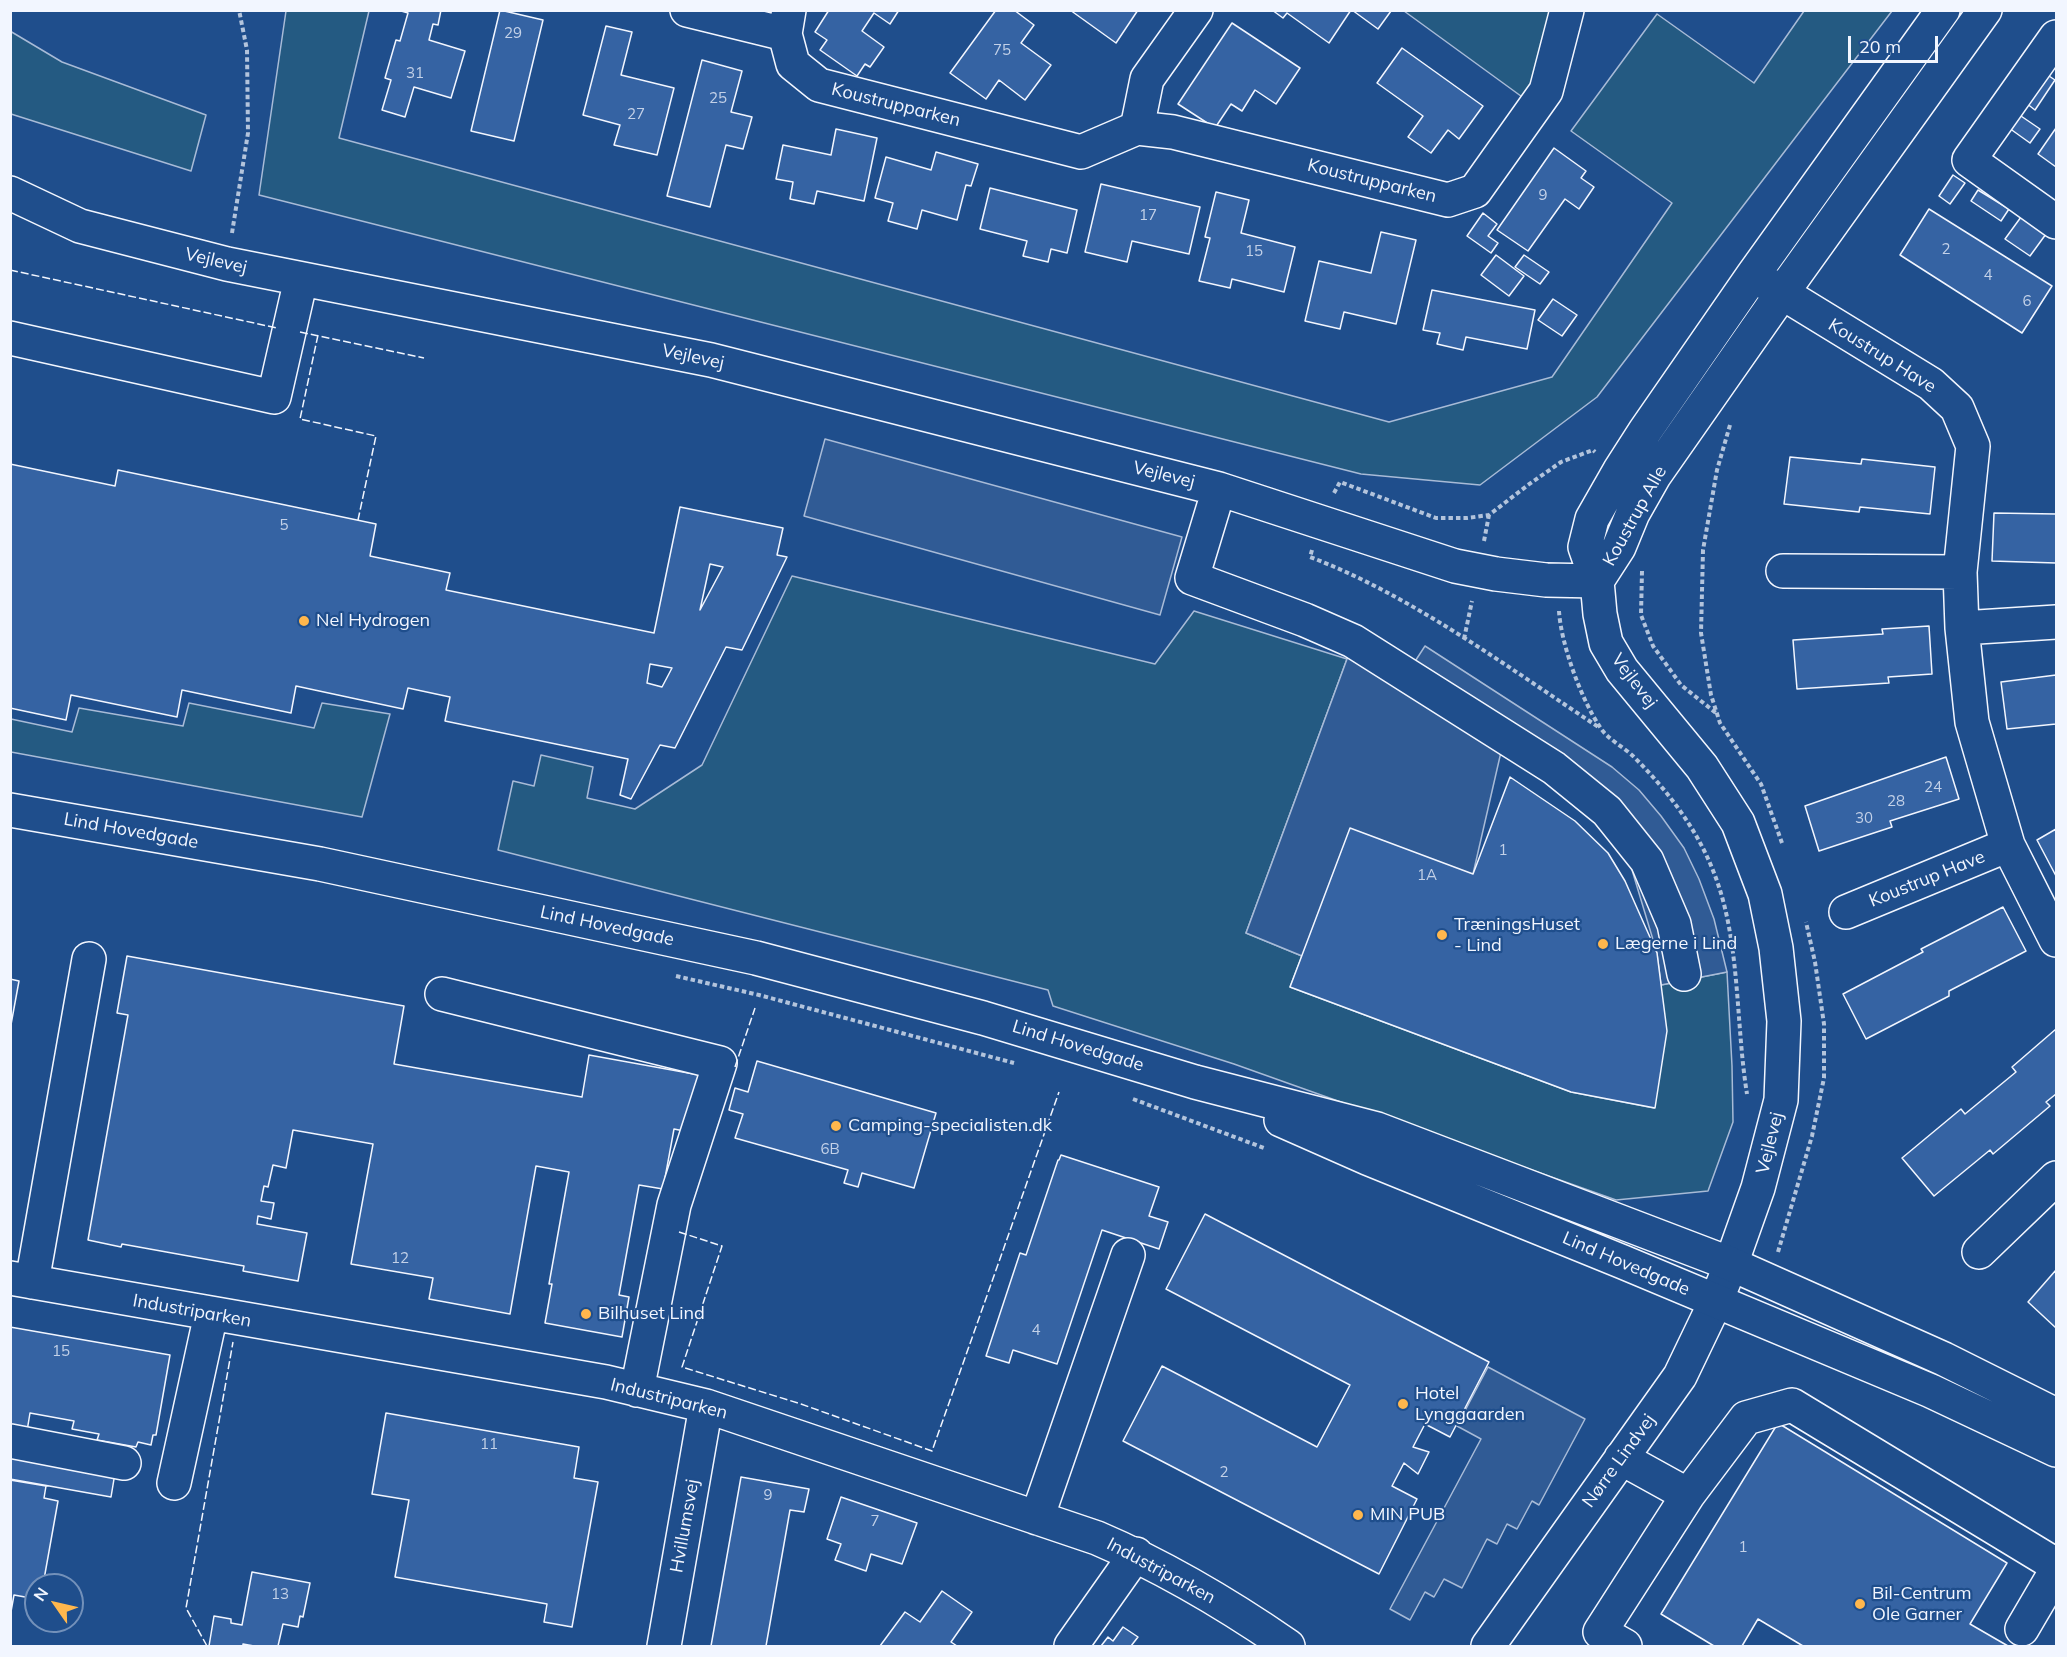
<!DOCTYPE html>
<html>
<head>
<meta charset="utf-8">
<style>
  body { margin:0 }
  #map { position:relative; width:2067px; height:1657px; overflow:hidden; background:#1f4e8c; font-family:Mulish,sans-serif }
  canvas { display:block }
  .frame { position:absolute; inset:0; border:12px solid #f2f6ff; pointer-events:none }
  .north { position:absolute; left:24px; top:1573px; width:60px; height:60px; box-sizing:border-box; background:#1f4e8c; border:2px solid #7391ba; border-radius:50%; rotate:304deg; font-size:16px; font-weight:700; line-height:24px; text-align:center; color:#f2f6ff }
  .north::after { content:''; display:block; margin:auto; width:21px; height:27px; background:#ffb74d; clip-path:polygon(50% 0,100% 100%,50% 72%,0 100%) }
  .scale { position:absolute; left:1848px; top:36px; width:90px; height:27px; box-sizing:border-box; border:3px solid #f2f6ff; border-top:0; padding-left:8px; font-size:18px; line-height:21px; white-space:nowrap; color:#f2f6ff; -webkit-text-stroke:4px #1f4e8c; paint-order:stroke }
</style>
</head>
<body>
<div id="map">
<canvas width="2067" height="1657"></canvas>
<div class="frame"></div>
<div class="north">N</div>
<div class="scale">20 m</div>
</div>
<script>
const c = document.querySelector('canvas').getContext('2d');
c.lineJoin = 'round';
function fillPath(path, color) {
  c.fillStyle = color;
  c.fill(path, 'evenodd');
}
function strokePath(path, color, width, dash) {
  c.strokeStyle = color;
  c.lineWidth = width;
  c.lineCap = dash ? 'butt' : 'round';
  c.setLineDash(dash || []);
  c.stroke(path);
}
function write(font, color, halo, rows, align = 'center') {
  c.font = font + ' Mulish,sans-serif';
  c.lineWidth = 4.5;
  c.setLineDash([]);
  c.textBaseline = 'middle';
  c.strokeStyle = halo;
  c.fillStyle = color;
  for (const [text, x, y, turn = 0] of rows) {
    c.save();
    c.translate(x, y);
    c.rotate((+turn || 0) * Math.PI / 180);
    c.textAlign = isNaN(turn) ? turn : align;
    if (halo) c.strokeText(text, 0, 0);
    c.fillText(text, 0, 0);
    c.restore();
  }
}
const green = new Path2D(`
  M 286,11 L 369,11 L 339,138 L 1389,422 L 1552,377 L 1672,203 L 1571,131 L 1657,14 L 1754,83 L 1804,11 L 1892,11 L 1597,397 L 1480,485 L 1361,474 L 259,195 Z
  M 1404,11 L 1558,11 L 1525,99 Z
  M 10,31 L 62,62 L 206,115 L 191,171 L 11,114 Z
  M 792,576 L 1155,664 L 1194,611 L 1347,659 L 1246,933 L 1302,956 L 1290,987 L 1571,1092 L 1654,1108 L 1661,985 L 1727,972 L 1732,1066 L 1733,1122 L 1708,1191 L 1616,1200 L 1234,1064 L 1053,1006 L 1048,990 L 498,850 L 513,781 L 534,786 L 541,755 L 593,767 L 587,798 L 635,809 L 702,765 Z
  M 189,703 L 314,728 L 322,703 L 390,714 L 362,817 L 11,752 L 11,719 L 72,732 L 79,708 L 183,726 Z`);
fillPath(green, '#245a82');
strokePath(green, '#a8bbd7', 1.5);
const parking = new Path2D(`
  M 825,439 L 1182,537 L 1160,615 L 804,516 Z
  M 1355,630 L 1412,666 L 1425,646 L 1612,767 L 1639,790 L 1661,816 L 1684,848 L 1699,879 L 1714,919 L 1727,972 L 1661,985 L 1657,953 L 1626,850 L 1547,778 L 1501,752 L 1473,874 L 1302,956 L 1246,933 L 1347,659 Z
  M 1488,1367 L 1585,1419 L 1539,1505 L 1532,1501 L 1517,1529 L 1507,1524 L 1497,1544 L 1487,1539 L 1462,1588 L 1444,1579 L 1434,1597 L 1425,1592 L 1410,1620 L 1390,1609 L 1481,1439 L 1457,1426 Z`);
fillPath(parking, '#305b95');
strokePath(parking, '#a8bbd7', 1.5);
const building = new Path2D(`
  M 398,10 L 441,10 L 438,25 L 433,24 L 429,40 L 465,51 L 451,98 L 414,87 L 405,117 L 382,110 L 391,80 L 385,78 L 396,40 L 400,41 L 408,13 Z
  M 500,10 L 543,20 L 514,141 L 471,131 Z
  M 829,10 L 899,10 L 890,24 L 874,13 L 862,31 L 884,47 L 870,67 L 865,64 L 857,76 L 820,50 L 827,40 L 815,32 Z
  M 996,10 L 1014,10 L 1034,25 L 1021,43 L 1051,65 L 1025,100 L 999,80 L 986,99 L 950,73 Z
  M 1070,10 L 1138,10 L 1116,43 Z
  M 1272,10 L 1351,10 L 1329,43 L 1287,13 L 1283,18 Z
  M 1352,10 L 1391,10 L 1391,11 L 1378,29 Z
  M 1232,23 L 1300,68 L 1276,104 L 1255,90 L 1242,111 L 1231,104 L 1215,128 L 1178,104 Z
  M 606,26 L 632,32 L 621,75 L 674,88 L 657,155 L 614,145 L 620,125 L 583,115 Z
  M 1402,48 L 1483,106 L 1459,139 L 1448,130 L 1431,153 L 1408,137 L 1423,116 L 1377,83 Z
  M 702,60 L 742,71 L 731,112 L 752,117 L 743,149 L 726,145 L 710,207 L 667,196 Z
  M 2046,74 L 2055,80 L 2035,110 L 2026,103 Z
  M 2018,114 L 2040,129 L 2030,143 L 2009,128 Z
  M 2056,128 L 2056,167 L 2038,154 Z
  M 836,129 L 877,138 L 864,201 L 817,191 L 814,204 L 790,199 L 793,182 L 776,179 L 783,145 L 831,155 Z
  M 1554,148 L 1586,171 L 1581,178 L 1594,187 L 1579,209 L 1565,199 L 1528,251 L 1497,230 Z
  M 936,152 L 978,164 L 971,186 L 966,185 L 957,220 L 922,210 L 917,229 L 888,221 L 893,203 L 875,198 L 886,157 L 931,170 Z
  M 1953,175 L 1965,183 L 1950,204 L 1939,196 Z
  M 1101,184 L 1200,207 L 1189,254 L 1132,241 L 1127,262 L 1085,252 Z
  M 990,188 L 1077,210 L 1067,253 L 1051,249 L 1048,262 L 1023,256 L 1027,241 L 980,229 Z
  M 1978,190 L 2009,209 L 2001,221 L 1971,201 Z
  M 1216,192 L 1249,200 L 1241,233 L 1295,247 L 1284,292 L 1232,279 L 1230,288 L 1199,281 L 1210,238 L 1205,237 Z
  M 1929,209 L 2052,286 L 2022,333 L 1900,255 Z
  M 1483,213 L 1497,224 L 1488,236 L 1498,243 L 1491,253 L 1467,236 Z
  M 2021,217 L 2046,234 L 2030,256 L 2005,239 Z
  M 1381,232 L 1416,240 L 1396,324 L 1344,312 L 1340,329 L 1305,321 L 1319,261 L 1371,273 Z
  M 1496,255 L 1524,276 L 1509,296 L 1481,275 Z
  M 1524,255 L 1549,272 L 1540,284 L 1515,267 Z
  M 1432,290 L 1535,310 L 1527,349 L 1466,337 L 1463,350 L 1437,344 L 1440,333 L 1423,330 Z
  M 1553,299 L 1577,315 L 1562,336 L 1538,320 Z
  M 1790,457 L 1861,464 L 1862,459 L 1935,467 L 1930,514 L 1860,507 L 1859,512 L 1784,504 Z
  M 10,464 L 115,486 L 118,470 L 376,524 L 370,556 L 450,573 L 446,590 L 654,633 L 680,507 L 783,528 L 777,555 L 787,557 L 742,650 L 726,647 L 675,748 L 660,745 L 631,799 L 620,795 L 628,759 L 445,721 L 450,697 L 408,688 L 403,709 L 296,686 L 291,713 L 182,690 L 177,717 L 71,695 L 66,720 L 10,708 ZM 710,564 L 723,567 L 700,610 ZM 650,664 L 672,668 L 662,687 L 647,683 Z
  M 1994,513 L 2056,514 L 2056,563 L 1992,561 Z
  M 1929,626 L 1932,674 L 1888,677 L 1889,683 L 1797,689 L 1793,640 L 1883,634 L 1882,629 Z
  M 2056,675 L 2056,724 L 2007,729 L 2001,682 Z
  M 1946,757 L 1959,799 L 1890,821 L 1892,827 L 1819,851 L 1805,806 Z
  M 1510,777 L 1575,821 L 1608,853 L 1625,881 L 1657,953 L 1667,1031 L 1655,1108 L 1571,1092 L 1290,987 L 1350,828 L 1473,874 Z
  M 2056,829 L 2056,876 L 2037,840 Z
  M 2003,907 L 2026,951 L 1949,991 L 1949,996 L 1866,1039 L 1843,994 L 1923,952 L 1921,949 Z
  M 127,956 L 404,1006 L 394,1064 L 582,1097 L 589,1055 L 705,1076 L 694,1133 L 674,1129 L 663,1189 L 639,1185 L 619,1295 L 629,1297 L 622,1337 L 545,1323 L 552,1284 L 549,1284 L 569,1172 L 536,1166 L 510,1314 L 429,1299 L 433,1278 L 351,1264 L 373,1144 L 293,1130 L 286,1168 L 273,1165 L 268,1187 L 264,1186 L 261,1201 L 274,1203 L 271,1219 L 258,1216 L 257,1224 L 307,1233 L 298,1281 L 243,1271 L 244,1266 L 122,1244 L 121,1247 L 88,1240 L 128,1015 L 117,1013 Z
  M 10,979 L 19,981 L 10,1030 Z
  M 2056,1029 L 2056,1094 L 2046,1102 L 2050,1106 L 1993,1154 L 1990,1150 L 1934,1196 L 1902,1158 L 1961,1109 L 1965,1114 L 2016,1072 L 2012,1067 Z
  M 757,1061 L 936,1113 L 914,1188 L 862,1173 L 858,1187 L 844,1183 L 848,1170 L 735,1138 L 743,1114 L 729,1110 L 735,1088 L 748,1092 Z
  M 1061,1155 L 1159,1187 L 1149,1216 L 1168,1222 L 1159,1249 L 1102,1230 L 1057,1364 L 1013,1350 L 1009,1363 L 986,1356 L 1020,1253 L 1026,1255 L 1058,1160 L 1059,1160 Z
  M 1205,1214 L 1489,1362 L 1450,1437 L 1425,1424 L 1413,1447 L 1429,1452 L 1418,1474 L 1404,1463 L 1392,1486 L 1417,1499 L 1379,1574 L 1123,1441 L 1162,1366 L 1317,1447 L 1350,1385 L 1166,1289 Z
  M 2056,1270 L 2056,1328 L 2028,1302 Z
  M 10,1327 L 170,1355 L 156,1435 L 153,1435 L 151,1445 L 138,1442 L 136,1447 L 97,1440 L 99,1434 L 72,1429 L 74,1421 L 30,1413 L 26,1437 L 10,1435 Z
  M 386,1413 L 579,1447 L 574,1478 L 598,1482 L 572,1627 L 544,1622 L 547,1604 L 395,1577 L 409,1500 L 372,1494 Z
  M 1778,1423 L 2007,1563 L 1970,1624 L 2008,1646 L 1803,1646 L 1758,1619 L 1742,1646 L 1714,1646 L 1661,1614 Z
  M 10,1455 L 115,1473 L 111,1497 L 10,1479 Z
  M 741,1477 L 809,1489 L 804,1512 L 790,1510 L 766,1646 L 711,1646 Z
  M 10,1480 L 46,1486 L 44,1498 L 58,1501 L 43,1585 L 36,1585 L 36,1599 L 14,1595 L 10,1617 Z
  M 841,1497 L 917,1523 L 902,1564 L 871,1554 L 866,1571 L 835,1560 L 841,1544 L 827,1539 Z
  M 252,1572 L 310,1583 L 303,1617 L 300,1616 L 298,1627 L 283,1624 L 278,1646 L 254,1646 L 243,1644 L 243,1646 L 209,1646 L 214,1616 L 231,1619 L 231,1623 L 242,1625 Z
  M 942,1591 L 972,1612 L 951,1642 L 957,1646 L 880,1646 L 905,1612 L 920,1622 Z
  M 1123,1627 L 1138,1637 L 1131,1646 L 1101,1646 L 1108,1637 L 1113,1641 Z`);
fillPath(building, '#3563a3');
strokePath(building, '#f2f6ff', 1.5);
const minor = new Path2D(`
  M 687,10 L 785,34
  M 789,10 L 785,34 L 793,64 L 819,85 L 1081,152 L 1137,128 L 1173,132 L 1448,200 L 1475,191 L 1546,91 L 1567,10
  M 2056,37 L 1969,160 L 2056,222
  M 1137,128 L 1147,79 L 1196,10
  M 10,193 L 80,226 L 227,264 L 711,360 L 1219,489 L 1455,566 L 1496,574 L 1546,580 L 1597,581
  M 1753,275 L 1931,384 L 1957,408 L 1973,446 L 1960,572 L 1962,628 L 1972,722 L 2008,845 L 2056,940
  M 10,338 L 274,397 L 301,279
  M 1219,489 L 1192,578 L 1305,620 L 1353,641 L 1554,768 L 1607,811 L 1647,861 L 1674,924 L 1684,974
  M 1783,571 L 1960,572
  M 1597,581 L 1619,547 L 1633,513 L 1654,476 L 1782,293 L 1985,10
  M 1962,628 L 2056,622
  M 1846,912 L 2008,845
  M 442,994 L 720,1063 L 674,1205 L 637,1390
  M 1979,1252 L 2056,1178
  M 10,1278 L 606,1382 L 706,1406 L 1097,1538 C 1165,1567 1227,1604 1288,1646
  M 32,1282 L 89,959
  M 10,1441 L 124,1463
  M 1621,1458 L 1688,1495 L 1600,1632 L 1625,1646
  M 174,1483 L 211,1314
  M 1688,1495 L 1746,1418 L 1792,1405 L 2056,1565
  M 1037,1518 L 1128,1255
  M 2022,1629 L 2056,1571
  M 664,1646 L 706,1406
  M 1071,1646 L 1136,1554
  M 1488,1646 L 1680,1376 L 1716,1301 L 1731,1264 L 1758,1188 L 1781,1100 L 1784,1021 L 1776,948 L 1765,894 L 1738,823 L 1702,767 L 1622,670 L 1606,643 L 1600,614 L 1597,581 L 1585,547 L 1592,519 L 1620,470 L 1645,431 L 1753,275 L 1943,10`);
const major = new Path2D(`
  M 10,810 L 320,864 L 756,958 L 983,1018 L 1195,1082 L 1377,1129 L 1731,1264 L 1944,1359 L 2056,1415
  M 1281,1120 L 1367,1158 L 1623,1262 L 1931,1391 L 2056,1450`);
strokePath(minor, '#f2f6ff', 36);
strokePath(major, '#f2f6ff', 36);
strokePath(new Path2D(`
  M 232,233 L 248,133 L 247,50 L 239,10
  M 1730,425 L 1717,470 L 1703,550 L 1701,633 L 1711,695 L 1720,723 L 1761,784 L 1782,843
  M 1334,493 L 1340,482 L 1436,518 L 1467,518 L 1489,515 L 1528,485 L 1561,462 L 1593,450 L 1595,452
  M 1484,541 L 1489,515
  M 1312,550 L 1310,557 C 1411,595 1510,669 1600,728
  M 1642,571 L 1641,615 L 1653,646 L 1681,685 L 1716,713
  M 1559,611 C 1561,644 1581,699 1600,727 C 1607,739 1624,747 1634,757 C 1666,789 1695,826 1712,868 C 1741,937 1735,1020 1747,1094
  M 1464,639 L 1472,601
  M 676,976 L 759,995 L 1014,1063
  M 1133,1099 L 1264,1148
  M 1778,1252 L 1812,1136 L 1824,1078 L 1824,1024 L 1815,962 L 1806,922`), '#b3c4dc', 4, [4.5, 3]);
strokePath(minor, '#1f4e8c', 33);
strokePath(major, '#1f4e8c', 33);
strokePath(new Path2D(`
  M 10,270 L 277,328
  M 300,332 L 424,358
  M 318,335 L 300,419 L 376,436 L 358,520
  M 735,1067 L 755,1008
  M 679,1232 L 722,1246 L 682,1367 L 801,1404 L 932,1451 L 1059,1092
  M 207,1646 L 186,1608 L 233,1342`), '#f2f6ff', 1.5, [8, 3]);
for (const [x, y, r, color] of [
  [304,621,6,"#ffb74d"],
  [1442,935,6,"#ffb74d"],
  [1603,944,6,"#ffb74d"],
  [836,1126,6,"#ffb74d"],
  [586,1314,6,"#ffb74d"],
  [1403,1404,6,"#ffb74d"],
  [1358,1515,6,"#ffb74d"],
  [1860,1604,6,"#ffb74d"]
]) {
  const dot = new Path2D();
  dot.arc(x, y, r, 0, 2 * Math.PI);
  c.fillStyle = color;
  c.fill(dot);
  strokePath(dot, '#1f4e8c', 2);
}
write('15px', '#c3d1e8', null, [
  ["29",513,33],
  ["75",1002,50],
  ["31",415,73],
  ["25",718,98],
  ["27",636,114],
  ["9",1543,195],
  ["17",1148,215],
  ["2",1946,249],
  ["15",1254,251],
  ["4",1988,275],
  ["6",2027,301],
  ["5",284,525],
  ["24",1933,787],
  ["28",1896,801],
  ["30",1864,818],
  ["1",1503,850],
  ["1A",1427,875],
  ["6B",830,1149],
  ["12",400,1258],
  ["4",1036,1330],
  ["15",61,1351],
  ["11",489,1444],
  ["2",1224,1472],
  ["9",768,1495],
  ["7",875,1521],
  ["1",1743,1547],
  ["13",280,1594]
]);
write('18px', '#f2f6ff', '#1f4e8c', [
  ["Koustrupparken",896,105,14],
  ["Koustrupparken",1372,181,14],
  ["Vejlevej",216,261,13],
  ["Koustrup Have",1882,356,32],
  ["Vejlevej",693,357,12],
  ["Vejlevej",1164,475,14],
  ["Koustrup Alle",1635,516,-61],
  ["Vejlevej",1634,681,53],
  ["Lind Hovedgade",131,831,10],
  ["Koustrup Have",1927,879,-22],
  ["Lind Hovedgade",607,926,12],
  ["Lind Hovedgade",1078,1046,17],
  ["Vejlevej",1770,1143,-76],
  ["Lind Hovedgade",1626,1264,23],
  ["Industriparken",192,1311,10],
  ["Industriparken",669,1399,14],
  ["Nørre Lindvej",1619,1461,-54],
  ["Hvillumsvej",685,1526,-80],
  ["Industriparken",1161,1571,28]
]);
write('18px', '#f2f6ff', '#1f4e8c', [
  ["Nel Hydrogen",316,621],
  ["TræningsHuset",1454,925],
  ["- Lind",1454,946],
  ["Lægerne i Lind",1615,944],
  ["Camping-specialisten.dk",848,1126],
  ["Bilhuset Lind",598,1314],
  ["Hotel",1415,1394],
  ["Lynggaarden",1415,1415],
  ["MIN PUB",1370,1515],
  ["Bil-Centrum",1872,1594],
  ["Ole Garner",1872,1615]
], 'left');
</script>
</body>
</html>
